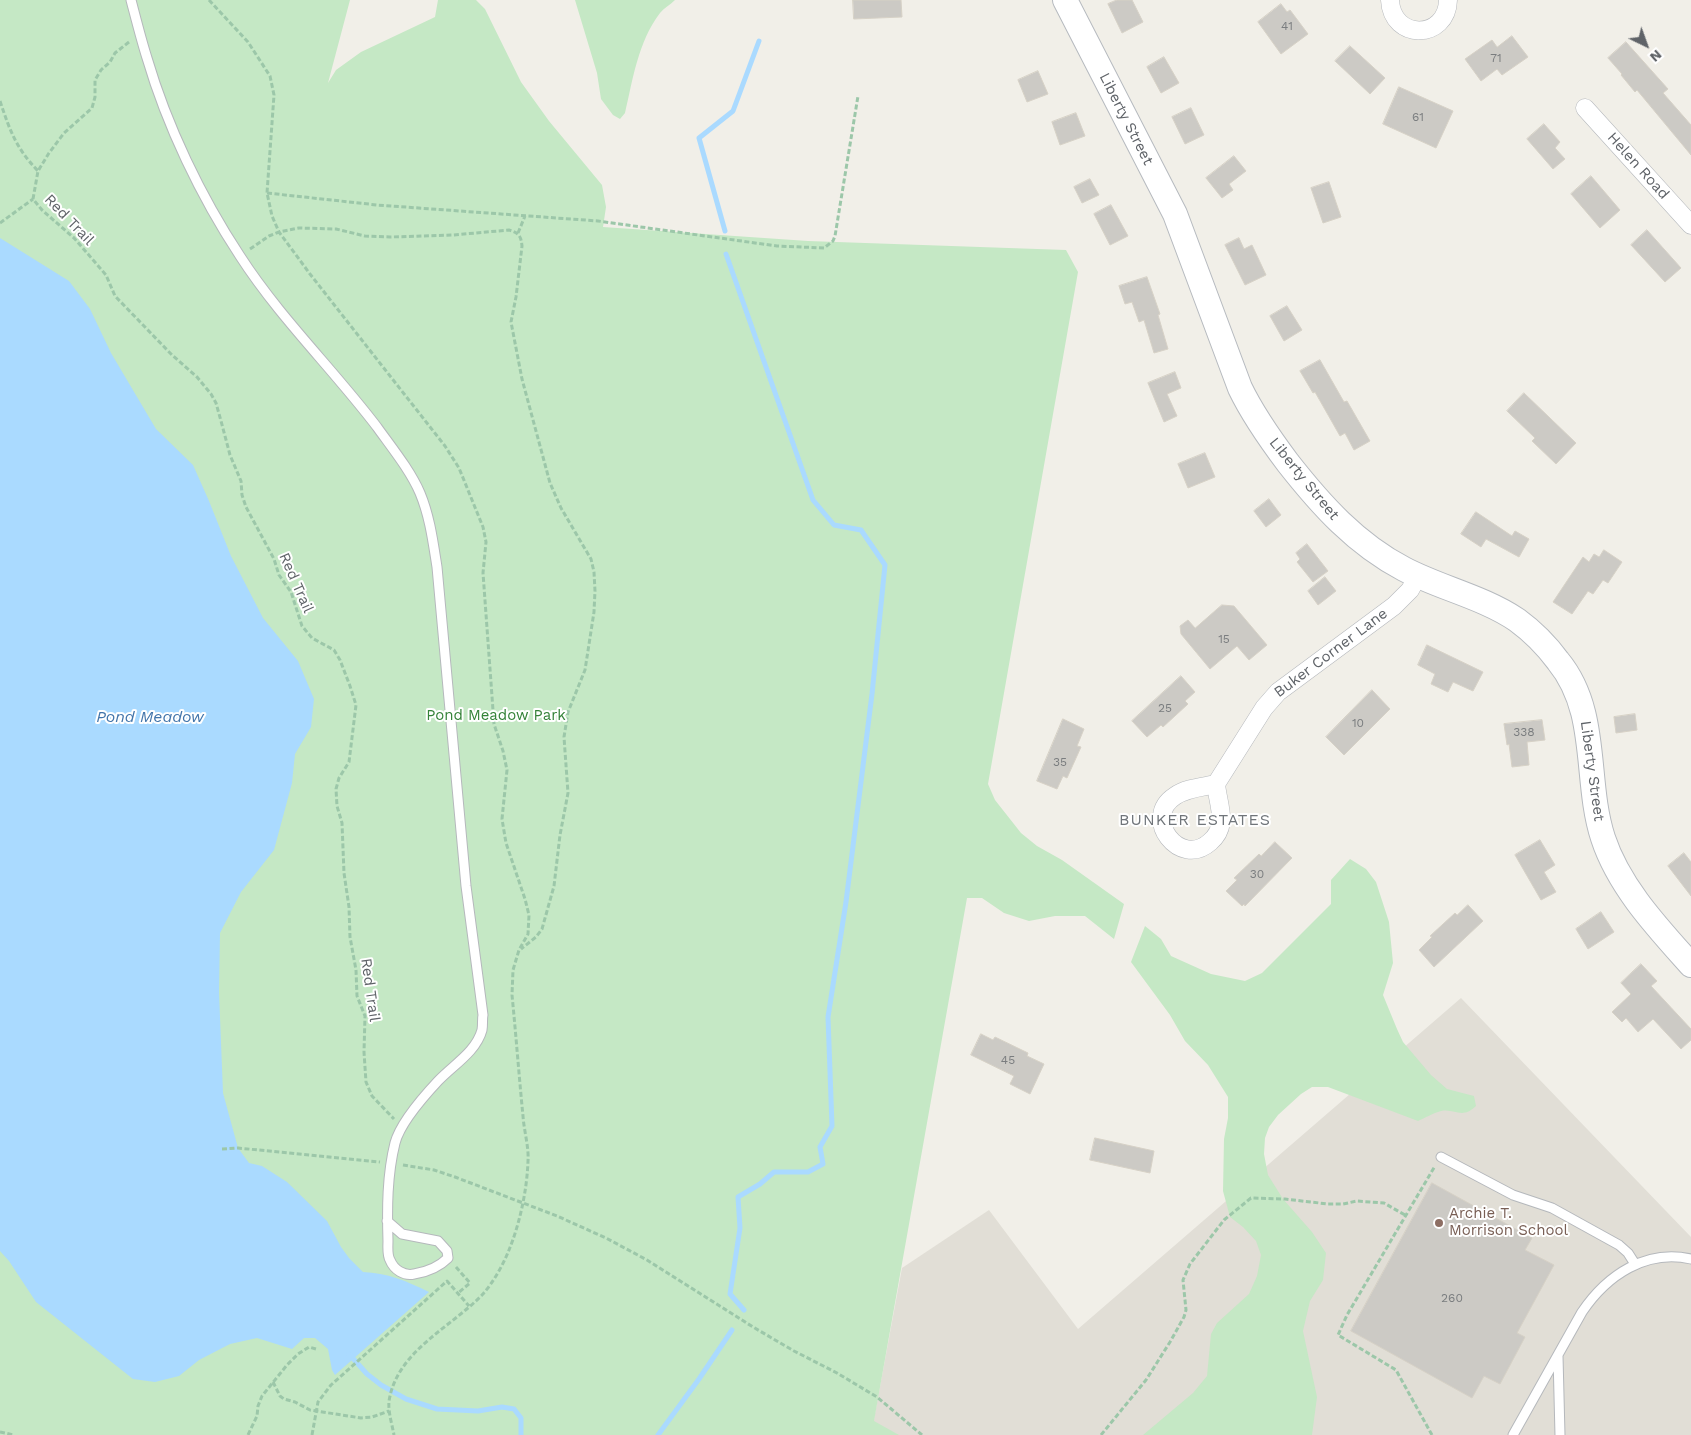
<!DOCTYPE html>
<html>
<head>
<meta charset="utf-8">
<style>
  body { margin:0 }
  #map { position:relative; width:1691px; height:1435px; overflow:hidden; background:#f1efe8; font-family:"Work Sans",sans-serif }
  canvas { display:block }
  .north { position:absolute; left:1621px; top:20px; width:50px; height:50px; -webkit-text-stroke:4px #fff; paint-order:stroke; rotate:138deg; font-size:14px; font-weight:700; line-height:20px; text-align:center; color:#5f6368 }
  .north::after { content:''; display:block; margin:auto; width:18px; height:22px; background:#5f6368; clip-path:polygon(50% 0,100% 100%,50% 72%,0 100%) }
</style>
</head>
<body>
<div id="map">
<canvas width="1691" height="1435"></canvas>
<div class="north">N</div>
</div>
<script>
const c = document.querySelector('canvas').getContext('2d');
c.lineJoin = 'round';
function fillPath(path, color) {
  c.fillStyle = color;
  c.fill(path, 'evenodd');
}
function strokePath(path, color, width, dash) {
  c.strokeStyle = color;
  c.lineWidth = width;
  c.lineCap = dash ? 'butt' : 'round';
  c.setLineDash(dash || []);
  c.stroke(path);
}
function write(font, color, halo, rows, align = 'center') {
  c.font = font + ' "Work Sans",sans-serif';
  c.lineWidth = 4;
  c.setLineDash([]);
  c.textBaseline = 'middle';
  c.strokeStyle = halo;
  c.fillStyle = color;
  for (const [text, x, y, turn = 0] of rows) {
    c.save();
    c.translate(x, y);
    c.rotate((+turn || 0) * Math.PI / 180);
    c.textAlign = isNaN(turn) ? turn : align;
    if (halo) c.strokeText(text, 0, 0);
    c.fillText(text, 0, 0);
    c.restore();
  }
}
fillPath(new Path2D(`
  M 1461,998 L 1691,1237 L 1691,1435 L 871,1435 L 902,1268 L 989,1210 L 1078,1329 Z`), '#e1ded6');
fillPath(new Path2D(`
  M 0,0 L 350,0 L 328,83 L 336,70 L 361,52 L 435,17 L 438,0 L 476,0 L 485,9 L 521,82 L 549,121 L 602,185 L 606,207 L 603,227 L 808,241 L 1066,250 L 1078,272 L 988,784 L 995,800 L 1021,833 L 1037,846 L 1062,860 L 1124,904 L 1114,939 L 1085,916 L 1055,916 L 1029,921 L 1004,913 L 982,898 L 967,898 L 874,1421 L 899,1435 L 0,1435 Z
  M 575,0 L 675,0 C 670,5 664,8 660,13 C 638,42 633,79 625,113 L 620,119 L 613,115 L 601,99 L 597,73 Z
  M 1350,859 L 1366,869 L 1376,882 L 1389,922 L 1393,963 L 1383,995 L 1397,1029 L 1403,1042 L 1431,1075 L 1447,1089 L 1474,1096 L 1476,1106 C 1462,1120 1455,1108 1441,1111 C 1433,1113 1425,1118 1418,1121 L 1328,1087 L 1312,1087 L 1301,1094 L 1278,1115 L 1269,1127 L 1265,1138 L 1264,1154 L 1268,1175 L 1283,1199 L 1312,1232 L 1326,1253 L 1323,1280 L 1310,1301 L 1303,1331 L 1317,1397 L 1312,1435 L 1143,1435 L 1193,1393 L 1207,1376 L 1211,1334 L 1217,1323 L 1249,1294 L 1257,1276 L 1261,1255 L 1256,1241 L 1243,1227 L 1230,1217 L 1223,1191 L 1224,1139 L 1228,1118 L 1228,1097 L 1208,1065 L 1185,1041 L 1170,1015 L 1131,962 L 1145,926 L 1161,939 L 1171,956 L 1211,974 L 1245,981 L 1262,973 L 1331,904 L 1331,880 Z`), '#c5e8c5');
fillPath(new Path2D(`
  M 0,238 L 69,281 L 90,309 L 111,353 L 156,429 L 193,465 L 209,501 L 231,556 L 263,618 L 298,661 L 314,699 L 311,727 L 295,754 L 292,783 L 274,850 L 241,892 L 220,933 L 219,992 L 223,1093 L 238,1148 L 249,1163 L 262,1166 L 287,1182 L 327,1221 L 341,1247 L 349,1258 L 363,1272 C 387,1273 407,1281 429,1292 L 335,1375 L 332,1370 L 328,1349 L 315,1338 L 304,1338 L 292,1349 L 257,1338 L 230,1344 L 199,1360 L 179,1376 L 155,1382 L 133,1379 L 36,1302 L 9,1261 L 0,1251 Z`), '#aadaff');
strokePath(new Path2D(`
  M 725,231 L 699,138 L 733,111 L 759,41
  M 726,254 L 813,500 L 834,525 L 861,530 L 885,565 L 872,694 L 846,902 L 828,1017 L 832,1126 L 820,1147 L 823,1164 L 808,1172 L 774,1172 L 760,1184 L 738,1197 L 740,1228 L 730,1294 L 744,1310
  M 349,1354 L 367,1374 L 381,1385 L 406,1399 L 437,1409 L 478,1411 L 502,1407 L 514,1409 L 521,1418 L 521,1435
  M 658,1435 L 699,1379 L 732,1330`), '#aadaff', 5);
const building = new Path2D(`
  M 853,0 L 901,0 L 902,17 L 854,19 Z
  M 1117,0 L 1132,0 L 1143,22 L 1122,33 L 1108,4 Z
  M 1281,4 L 1287,12 L 1290,10 L 1308,34 L 1281,54 L 1258,22 Z
  M 1512,36 L 1528,57 L 1502,75 L 1497,69 L 1481,81 L 1465,59 L 1492,40 L 1497,47 Z
  M 1626,42 L 1668,89 L 1663,93 L 1691,125 L 1691,155 L 1637,90 L 1635,92 L 1621,75 L 1622,74 L 1608,58 Z
  M 1350,46 L 1385,78 L 1370,94 L 1335,61 Z
  M 1164,57 L 1179,83 L 1161,93 L 1147,67 Z
  M 1038,71 L 1048,94 L 1027,102 L 1018,80 Z
  M 1399,87 L 1453,111 L 1436,148 L 1383,124 Z
  M 1191,108 L 1204,135 L 1185,144 L 1172,117 Z
  M 1076,113 L 1085,136 L 1060,145 L 1052,122 Z
  M 1544,124 L 1560,142 L 1555,148 L 1565,159 L 1553,169 L 1527,139 Z
  M 1234,156 L 1246,171 L 1229,184 L 1233,190 L 1222,198 L 1206,178 Z
  M 1591,176 L 1620,210 L 1600,228 L 1571,194 Z
  M 1090,179 L 1099,195 L 1082,203 L 1074,187 Z
  M 1329,182 L 1341,217 L 1323,223 L 1311,188 Z
  M 1111,205 L 1128,236 L 1110,245 L 1094,214 Z
  M 1647,230 L 1681,268 L 1665,282 L 1631,245 Z
  M 1239,238 L 1244,249 L 1252,245 L 1266,275 L 1245,285 L 1225,245 Z
  M 1147,277 L 1160,314 L 1158,315 L 1168,349 L 1154,353 L 1144,320 L 1139,322 L 1132,302 L 1125,304 L 1119,286 Z
  M 1287,306 L 1302,330 L 1284,341 L 1270,316 Z
  M 1320,360 L 1344,402 L 1347,401 L 1370,441 L 1354,450 L 1345,433 L 1340,436 L 1315,392 L 1313,393 L 1300,371 Z
  M 1175,372 L 1181,388 L 1167,394 L 1177,416 L 1164,422 L 1148,383 Z
  M 1524,393 L 1576,443 L 1556,464 L 1532,441 L 1535,438 L 1507,411 Z
  M 1205,453 L 1215,477 L 1188,488 L 1178,464 Z
  M 1269,499 L 1281,515 L 1266,527 L 1254,511 Z
  M 1476,512 L 1512,536 L 1515,531 L 1529,539 L 1519,557 L 1486,539 L 1481,547 L 1461,534 Z
  M 1307,544 L 1328,571 L 1313,582 L 1297,562 L 1300,559 L 1296,553 Z
  M 1604,550 L 1622,562 L 1608,583 L 1603,580 L 1593,594 L 1588,591 L 1572,614 L 1553,602 L 1583,557 L 1589,562 L 1594,554 L 1599,557 Z
  M 1325,577 L 1336,591 L 1318,605 L 1308,591 Z
  M 1222,605 L 1234,606 L 1267,645 L 1249,660 L 1237,646 L 1210,669 L 1181,634 L 1180,626 L 1188,620 L 1195,628 Z
  M 1427,645 L 1483,672 L 1473,691 L 1453,682 L 1448,692 L 1431,684 L 1435,674 L 1418,665 Z
  M 1181,676 L 1195,692 L 1185,701 L 1188,704 L 1163,727 L 1161,725 L 1147,737 L 1132,721 Z
  M 1372,690 L 1390,709 L 1344,755 L 1326,737 Z
  M 1635,714 L 1637,730 L 1616,733 L 1614,717 Z
  M 1063,719 L 1084,729 L 1077,746 L 1081,747 L 1067,778 L 1063,776 L 1057,789 L 1037,781 Z
  M 1542,720 L 1545,740 L 1527,742 L 1529,765 L 1512,767 L 1509,744 L 1507,745 L 1504,724 Z
  M 1540,840 L 1555,865 L 1544,872 L 1556,892 L 1541,900 L 1515,855 Z
  M 1275,842 L 1292,858 L 1245,906 L 1244,904 L 1242,906 L 1226,891 L 1237,880 L 1234,878 L 1259,854 L 1261,856 Z
  M 1684,853 L 1691,862 L 1691,896 L 1668,866 Z
  M 1468,905 L 1483,921 L 1434,967 L 1419,950 L 1432,937 L 1430,936 L 1455,913 L 1457,915 Z
  M 1601,912 L 1614,932 L 1588,949 L 1576,929 Z
  M 1641,964 L 1657,981 L 1651,986 L 1691,1029 L 1691,1040 L 1681,1049 L 1653,1019 L 1638,1032 L 1626,1018 L 1622,1022 L 1612,1012 L 1631,994 L 1621,983 Z
  M 981,1034 L 993,1040 L 995,1037 L 1028,1053 L 1027,1056 L 1044,1064 L 1030,1094 L 1010,1084 L 1014,1076 L 971,1055 Z
  M 1095,1138 L 1154,1151 L 1150,1173 L 1090,1160 Z
  M 1432,1183 L 1532,1238 L 1525,1250 L 1554,1265 L 1517,1333 L 1525,1337 L 1500,1384 L 1484,1376 L 1472,1398 L 1351,1331 Z`);
fillPath(building, '#cccac5');
strokePath(building, '#d6d1c6', 1);
const service = new Path2D(`
  M 131,0 C 136,19 141,39 147,58 C 167,126 201,197 240,256 C 280,318 333,369 377,427 C 392,448 410,470 420,493 C 430,517 433,542 437,567 L 466,886 L 483,1015 C 482,1019 483,1025 482,1030 C 476,1052 453,1065 438,1081 C 424,1096 400,1124 395,1143 C 387,1175 387,1209 388,1241 C 388,1247 387,1255 390,1260 C 394,1270 404,1276 414,1274 C 427,1272 438,1268 448,1258 L 447,1251 L 438,1241 L 402,1234 L 387,1221
  M 1441,1157 L 1513,1195 L 1552,1208 L 1619,1245 L 1628,1253 L 1635,1264
  M 1558,1356 L 1560,1435
  M 1513,1435 L 1582,1312 C 1607,1275 1646,1249 1691,1259`);
const minor = new Path2D(`
  M 1390,0 C 1392,41 1447,40 1448,0
  M 1585,108 L 1691,225
  M 1216,784 C 1217,796 1222,810 1221,822 C 1220,830 1216,837 1210,842 C 1180,869 1141,818 1175,796 C 1186,788 1203,787 1216,784 L 1264,708 L 1278,692 L 1394,606 L 1410,590 L 1418,576`);
const secondary = new Path2D(`
  M 1065,0 L 1175,214 L 1240,388 C 1253,415 1270,439 1288,463 C 1321,505 1356,544 1404,569 C 1440,588 1483,597 1517,620 C 1532,631 1547,646 1558,661 C 1600,712 1584,780 1603,838 C 1619,887 1658,928 1691,965`);
strokePath(service, '#b5b8bc', 11);
strokePath(minor, '#b5b8bc', 19);
strokePath(secondary, '#b6babf', 26);
strokePath(new Path2D(`
  M 209,0 L 248,42 L 270,76 L 274,95 L 267,193 L 272,216 L 279,232 L 310,274 L 445,446 L 459,468 L 483,527 L 486,542 L 483,573 L 494,724 L 503,751 L 507,770 L 502,819 L 506,843 L 525,899 L 529,915 L 528,934 L 519,950 L 513,970 L 512,995 C 516,1035 519,1076 523,1116 C 524,1131 529,1147 528,1161 C 527,1190 520,1223 509,1250 C 503,1265 493,1283 482,1295 C 449,1329 397,1351 389,1401 C 388,1412 392,1424 394,1435
  M 129,42 L 115,53 L 110,62 L 101,70 L 95,80 L 95,97 L 92,108 L 64,133 L 49,153 L 38,171 L 33,199 L 42,210 L 74,238 L 81,246 L 106,275 L 115,296 L 172,355 L 197,377 L 211,394 L 216,403 L 221,421 L 230,455 L 241,481 L 242,495 L 246,507 L 274,559 L 279,575 L 291,592 L 302,626 L 312,638 L 334,650 L 340,660 L 350,686 L 356,705 L 349,762 L 339,778 L 336,789 L 337,806 L 342,823 L 344,873 L 349,907 L 350,937 L 356,970 L 357,996 L 365,1016 L 364,1052 L 366,1082 L 372,1096 L 394,1119
  M 0,101 C 10,131 16,148 38,171
  M 267,193 L 377,205 L 598,221 L 777,246 L 824,248 L 833,241 L 835,236 L 858,96
  M 0,223 L 33,199
  M 518,233 L 525,216
  M 250,249 L 269,236 L 279,232 L 299,228 L 336,229 L 365,236 L 390,237 L 453,235 L 509,230 C 519,233 521,236 522,246 L 516,297 L 511,322 L 522,379 L 550,483 L 561,508 L 591,559 L 594,572 L 595,591 L 594,612 L 585,670 L 568,712 L 564,737 L 568,793 L 560,835 L 554,886 L 542,929 L 536,937 L 521,949
  M 222,1149 L 238,1148 L 380,1162
  M 403,1165 L 434,1170 L 455,1177 L 557,1216 L 606,1238 L 647,1260 L 753,1327 L 794,1351 L 837,1373 L 877,1397 L 922,1435
  M 456,1267 L 470,1283 L 458,1293
  M 273,1382 L 280,1396 L 284,1399 L 295,1402 L 310,1410 L 361,1418 L 372,1417 L 389,1411
  M 0,1432 L 14,1435
  M 248,1435 L 257,1416 L 258,1406 L 262,1396 L 287,1365 L 298,1354 L 309,1347 L 316,1349
  M 312,1435 L 318,1402 L 331,1385 L 447,1281 L 469,1306
  M 1101,1435 L 1146,1380 L 1170,1342 L 1184,1317 L 1186,1310 L 1183,1280 L 1190,1264 L 1224,1220 L 1251,1198 L 1285,1199 L 1328,1204 L 1343,1204 L 1357,1201 L 1370,1202 L 1384,1203 L 1405,1215
  M 1432,1435 L 1396,1370 L 1338,1335 L 1347,1315 L 1435,1166`), '#9cc7a9', 3, [5, 2.5]);
strokePath(service, '#fff', 9);
strokePath(minor, '#fff', 18);
strokePath(secondary, '#fff', 24);
for (const [x, y, r, color] of [
  [1439,1223,5,"#8d6e63"]
]) {
  const dot = new Path2D();
  dot.arc(x, y, r, 0, 2 * Math.PI);
  c.fillStyle = color;
  c.fill(dot);
  strokePath(dot, '#fff', 2);
}
write('12px', '#7a7d7f', null, [
  ["41",1287,26],
  ["71",1496,58],
  ["61",1418,117],
  ["15",1224,639],
  ["25",1165,708],
  ["10",1358,723],
  ["338",1524,732],
  ["35",1060,762],
  ["30",1257,874],
  ["45",1008,1060],
  ["260",1452,1298]
]);
write('15px', '#5f6368', '#fff', [
  ["Liberty Street",1126,119,63],
  ["Helen Road",1638,166,48],
  ["Red Trail",69,220,46],
  ["Liberty Street",1304,479,51],
  ["Red Trail",296,583,66],
  ["Buker Corner Lane",1331,653,-37],
  ["Liberty Street",1592,771,82],
  ["Red Trail",370,990,82]
]);
write('15px', '#348238', '#fff', [
  ["Pond Meadow Park",496,716]
]);
write('15px', '#785e54', '#fff', [
  ["Archie T.",1449,1214],
  ["Morrison School",1449,1231]
], 'left');
write('italic 16px', '#4174aa', '#fff', [
  ["Pond Meadow",150,717]
]);
c.letterSpacing = '1px';
write('16px', '#70757a', '#fff', [
  ["BUNKER ESTATES",1195,820]
]);
c.letterSpacing = '0px';
</script>
</body>
</html>
